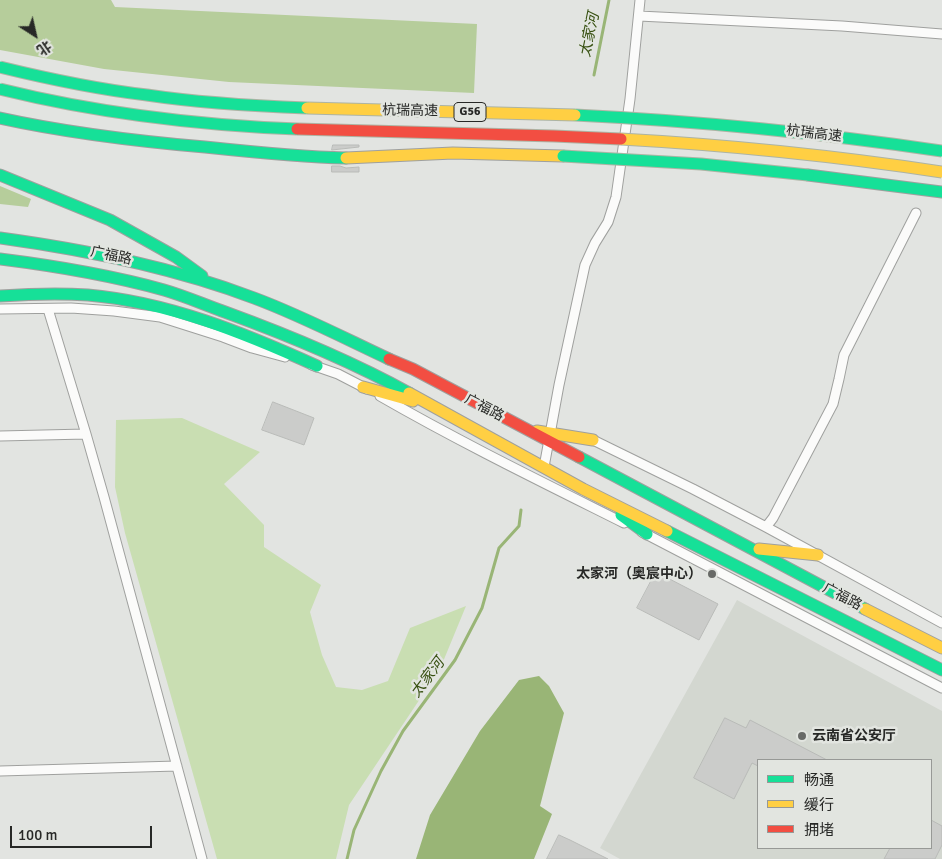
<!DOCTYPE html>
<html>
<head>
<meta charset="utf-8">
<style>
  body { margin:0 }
  #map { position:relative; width:942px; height:859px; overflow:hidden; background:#e2e4e1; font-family:Signika,"Noto Sans SC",sans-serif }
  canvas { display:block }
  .legend { position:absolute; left:757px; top:759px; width:175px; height:90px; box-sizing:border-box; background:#e2e5e0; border:1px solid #979996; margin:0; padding:6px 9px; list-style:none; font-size:15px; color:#272826 }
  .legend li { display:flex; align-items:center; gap:10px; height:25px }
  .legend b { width:25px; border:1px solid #979996 }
  .north { position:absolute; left:10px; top:10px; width:50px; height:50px; -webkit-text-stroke:4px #e2e5e0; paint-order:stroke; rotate:145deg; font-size:14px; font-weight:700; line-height:20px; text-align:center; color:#272826 }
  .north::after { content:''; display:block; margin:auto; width:18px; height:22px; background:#272826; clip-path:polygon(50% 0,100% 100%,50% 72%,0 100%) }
  .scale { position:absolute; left:10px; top:826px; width:142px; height:22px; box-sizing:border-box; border:2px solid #272826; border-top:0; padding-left:6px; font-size:15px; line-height:18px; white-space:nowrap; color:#272826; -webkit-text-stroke:4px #e2e5e0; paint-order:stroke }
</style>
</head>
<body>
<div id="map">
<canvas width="942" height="859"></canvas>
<ul class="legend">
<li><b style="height:6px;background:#16e098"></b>畅通</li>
<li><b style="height:6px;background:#ffcf43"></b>缓行</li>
<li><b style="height:6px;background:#f24e42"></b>拥堵</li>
</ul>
<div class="north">北</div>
<div class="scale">100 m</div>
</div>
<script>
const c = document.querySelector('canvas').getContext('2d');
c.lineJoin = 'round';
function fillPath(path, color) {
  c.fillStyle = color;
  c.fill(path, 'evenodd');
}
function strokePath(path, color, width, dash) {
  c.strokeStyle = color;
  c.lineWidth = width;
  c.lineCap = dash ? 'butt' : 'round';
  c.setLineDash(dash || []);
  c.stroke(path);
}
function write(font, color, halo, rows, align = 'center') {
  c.font = font + ' Signika,"Noto Sans SC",sans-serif';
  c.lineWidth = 5;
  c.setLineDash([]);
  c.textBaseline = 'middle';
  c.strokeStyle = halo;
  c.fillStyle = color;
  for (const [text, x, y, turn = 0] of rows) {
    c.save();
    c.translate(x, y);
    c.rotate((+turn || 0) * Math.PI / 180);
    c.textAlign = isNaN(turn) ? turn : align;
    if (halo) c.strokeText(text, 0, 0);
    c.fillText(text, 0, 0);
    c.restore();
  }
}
fillPath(new Path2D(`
  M 737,600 L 942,711 L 942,859 L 620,859 L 600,848 ZM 758,760 L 931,760 L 931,848 L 758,848 Z`), '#d3d7d0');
fillPath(new Path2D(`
  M 182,418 L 260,452 L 224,484 L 264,525 L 264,547 L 321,585 L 310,612 L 322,655 L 336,687 L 362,690 L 388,681 L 410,628 L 466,606 L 440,669 L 349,805 L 336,859 L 217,859 L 125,533 L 115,487 L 116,420 Z`), '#c9deb2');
fillPath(new Path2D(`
  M 0,0 L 111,0 L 115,7 L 477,24 L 474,93 L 229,82 L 104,69 L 0,50 Z
  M 0,186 L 31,199 L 28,207 L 0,204 Z`), '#b6cd9b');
fillPath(new Path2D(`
  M 539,676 L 549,686 L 564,713 L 540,806 L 552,814 L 534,859 L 416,859 L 430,815 L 480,731 L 519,680 Z`), '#99b576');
strokePath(new Path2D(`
  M 594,75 L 609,0
  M 347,859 L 354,830 L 381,771 L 403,731 L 455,660 L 482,608 L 499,548 L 519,526 L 521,510`), '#99b576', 3);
const building = new Path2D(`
  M 333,145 L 359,145 L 359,147 L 332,150 Z
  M 332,166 L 340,166 L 346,168 L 359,167 L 359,172 L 332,172 Z
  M 273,402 L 314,418 L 304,445 L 262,430 Z
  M 656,572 L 718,604 L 699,640 L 637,608 Z
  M 725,718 L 746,728 L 750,720 L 827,760 L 758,760 L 758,766 L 752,763 L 734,799 L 694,778 Z
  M 931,820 L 942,826 L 942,845 L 935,859 L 884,859 L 890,848 L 931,848 Z
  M 559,835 L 570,840 L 608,859 L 547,859 Z`);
fillPath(building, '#cbccca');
strokePath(building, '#b9bbb8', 1);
const street = new Path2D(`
  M 639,16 L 842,26 L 942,34
  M 0,309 L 71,308 L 114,311 L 160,317 L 223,337 L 252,348 L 285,357
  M 48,309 L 86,434 L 104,497 L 202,859
  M 312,365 L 338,374 L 367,389
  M 380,396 C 460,442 542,482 624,523
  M 0,436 L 86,434
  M 593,440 L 693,489 L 766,527 L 942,623
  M 544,467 L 559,385 L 585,265 L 595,243 L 608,222 L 616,197 L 630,99 L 640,0
  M 766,527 L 773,518 L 833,404 L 839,379 L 844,355 L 916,213
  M 642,532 L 942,688
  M 0,771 L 177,766`);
const fast = new Path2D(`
  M 0,118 C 68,133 136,141 205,147 C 252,152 299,157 346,158
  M 0,175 L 110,220 L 176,257 L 202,276
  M 808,175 L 942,192
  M 0,238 C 87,250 172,267 254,298 C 300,315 344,338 389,359
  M 0,259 C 56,266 110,275 164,290 C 185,296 205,305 225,312 C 288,335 351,361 409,393
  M 0,296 C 29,294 59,293 88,295 C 168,302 244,333 317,366
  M 579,457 L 865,609
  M 621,515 L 647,534
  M 667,531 L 942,670`);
const slow = new Path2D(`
  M 346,158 L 453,153 L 563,156
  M 363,387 L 413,401
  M 409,393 L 583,489 L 667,531
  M 537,431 L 593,440
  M 759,549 L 818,555
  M 865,609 L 942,648`);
const jam = new Path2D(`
  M 389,359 L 413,369 L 579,457`);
strokePath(street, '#9fa09e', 11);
strokePath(fast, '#9fa09e', 13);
strokePath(slow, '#9fa09e', 13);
strokePath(jam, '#9fa09e', 13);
strokePath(street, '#fbfbfa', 9);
strokePath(fast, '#16e098', 11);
strokePath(slow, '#ffcf43', 11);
strokePath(jam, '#f24e42', 11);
const fastBridge = new Path2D(`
  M 0,67 C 49,79 97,89 147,95 C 200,103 254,106 307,108
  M 0,89 C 97,113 197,125 297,129
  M 575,115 C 698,121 820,133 942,151
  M 563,156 L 701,164 L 808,175`);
const slowBridge = new Path2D(`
  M 307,108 L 575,115
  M 621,139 C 729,145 836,156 942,172`);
const jamBridge = new Path2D(`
  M 297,129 L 554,136 L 621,139`);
strokePath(fastBridge, '#adb4a4', 13, []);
strokePath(slowBridge, '#adb4a4', 13, []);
strokePath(jamBridge, '#adb4a4', 13, []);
strokePath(fastBridge, '#16e098', 11);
strokePath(slowBridge, '#ffcf43', 11);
strokePath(jamBridge, '#f24e42', 11);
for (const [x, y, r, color] of [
  [712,574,5,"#686a67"],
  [802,736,5,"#686a67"]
]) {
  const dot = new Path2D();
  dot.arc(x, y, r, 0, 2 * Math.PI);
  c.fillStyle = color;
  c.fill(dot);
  strokePath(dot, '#e2e5e0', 2);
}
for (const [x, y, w] of [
  [470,112,32]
]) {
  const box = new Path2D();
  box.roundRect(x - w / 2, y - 9.5, w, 19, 4);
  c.fillStyle = '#e2e5e0';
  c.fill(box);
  strokePath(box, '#272826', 1);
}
write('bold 12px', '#272826', null, [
  ["G56",470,112]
]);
write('14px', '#272826', '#e2e5e0', [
  ["杭瑞高速",410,111,1],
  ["杭瑞高速",814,134,7],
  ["广福路",111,256,12],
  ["广福路",484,408,28],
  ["广福路",842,597,28]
]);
write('bold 14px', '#272826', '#e2e5e0', [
  ["太家河（奥宸中心）",702,574],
  ["云南省公安厅",812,736,"left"]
], 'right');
write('italic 15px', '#385112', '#e2e5e0', [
  ["太家河",590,35,-78],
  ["太家河",428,678,-53]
]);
</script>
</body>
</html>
